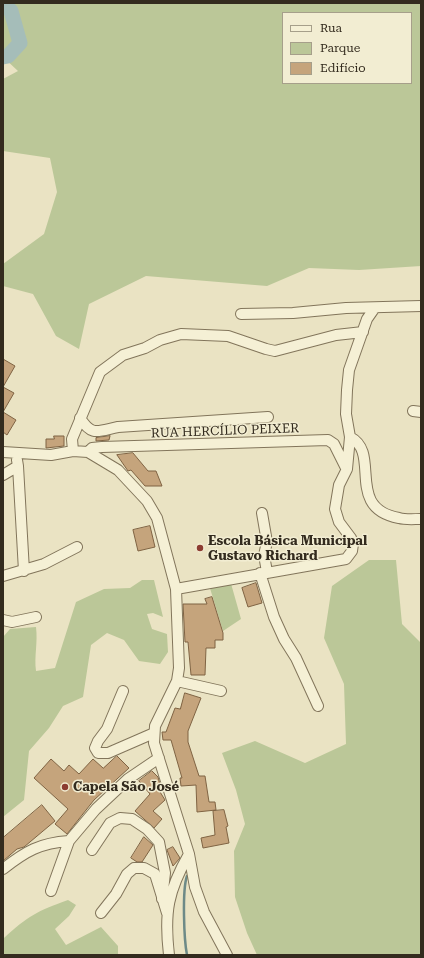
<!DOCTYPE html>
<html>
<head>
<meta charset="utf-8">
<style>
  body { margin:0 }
  #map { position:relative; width:424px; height:958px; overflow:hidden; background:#eae3c3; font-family:"Roboto Serif",serif }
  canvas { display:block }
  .frame { position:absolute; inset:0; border:4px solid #332b1e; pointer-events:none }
  .legend { position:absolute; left:282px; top:12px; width:130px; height:72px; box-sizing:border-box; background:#f2edd2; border:1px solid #a69f8a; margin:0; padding:5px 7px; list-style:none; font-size:12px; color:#332b1e }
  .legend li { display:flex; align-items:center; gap:8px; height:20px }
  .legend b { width:20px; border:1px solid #a69f8a }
</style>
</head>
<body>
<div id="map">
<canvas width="424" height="958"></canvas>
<div class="frame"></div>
<ul class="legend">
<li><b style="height:5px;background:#f5f0d5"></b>Rua</li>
<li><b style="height:11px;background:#bbc798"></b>Parque</li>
<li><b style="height:11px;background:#c5a47c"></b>Edifício</li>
</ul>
</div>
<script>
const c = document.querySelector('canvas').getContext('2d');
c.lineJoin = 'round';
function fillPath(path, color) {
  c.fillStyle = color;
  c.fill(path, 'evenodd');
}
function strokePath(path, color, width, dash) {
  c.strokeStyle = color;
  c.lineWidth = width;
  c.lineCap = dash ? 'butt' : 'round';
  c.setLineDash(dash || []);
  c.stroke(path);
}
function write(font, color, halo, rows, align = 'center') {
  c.font = font + ' "Roboto Serif",serif';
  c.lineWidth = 3;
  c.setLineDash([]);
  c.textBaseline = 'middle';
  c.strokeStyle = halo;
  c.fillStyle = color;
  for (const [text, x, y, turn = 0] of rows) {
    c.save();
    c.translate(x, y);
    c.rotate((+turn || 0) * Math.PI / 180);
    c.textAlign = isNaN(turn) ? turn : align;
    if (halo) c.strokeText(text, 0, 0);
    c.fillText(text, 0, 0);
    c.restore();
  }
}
fillPath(new Path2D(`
  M 3,3 L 421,3 L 421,266 L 359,270 L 309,268 L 267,286 L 146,276 L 89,304 L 79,349 L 56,336 L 33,294 L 3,286 L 3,264 L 44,234 L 57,192 L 50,158 L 3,151 L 3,79 L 18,71 L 3,57 ZM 283,13 L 411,13 L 411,83 L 283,83 Z
  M 369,560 L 396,560 L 402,624 L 421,643 L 421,955 L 257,955 L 247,933 L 235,897 L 234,851 L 245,824 L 236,790 L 222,753 L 255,741 L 305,763 L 346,744 L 344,684 L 324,638 L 332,586 Z
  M 142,580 L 154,580 L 163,617 L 153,613 L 147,614 L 152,629 L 167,634 L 168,652 L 160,664 L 139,661 L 124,640 L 107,633 L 91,645 L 83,697 L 63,706 L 49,728 L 29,751 L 24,800 L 3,817 L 3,637 L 10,629 L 36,627 C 38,643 34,656 36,671 L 55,668 L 76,602 L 104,589 L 130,588 Z
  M 230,580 L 241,619 L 223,631 L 209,585 Z
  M 68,900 L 76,905 L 69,916 L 55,929 L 66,945 L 101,927 L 118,946 L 118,955 L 3,955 L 4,938 C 28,916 37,911 68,900 Z`), '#bbc798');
strokePath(new Path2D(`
  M 187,955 C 184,940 182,890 187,876`), '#6d8a87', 2.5);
strokePath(new Path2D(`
  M 3,4 L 11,11 L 20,43 L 8,56 L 3,57`), '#a5bdb9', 15);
const building = new Path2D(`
  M 3,359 L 15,366 L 3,387 L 14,393 L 3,412 Z
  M 3,412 L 16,420 L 7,435 L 3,432 Z
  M 54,436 L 64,436 L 64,446 L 46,448 L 46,439 L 54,439 Z
  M 110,436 L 109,440 L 96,441 L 96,438 Z
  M 133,453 L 148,471 L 156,471 L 162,486 L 145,486 L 131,470 L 128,471 L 117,455 Z
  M 150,526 L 155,547 L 138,551 L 133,530 Z
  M 256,583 L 262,603 L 248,607 L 242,588 Z
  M 212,597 L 223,633 L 223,640 L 215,640 L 215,648 L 206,648 L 205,675 L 191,675 L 188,642 L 185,642 L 183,604 L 207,604 L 205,599 Z
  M 185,693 L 201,698 L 188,731 L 188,742 L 199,776 L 205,776 L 209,802 L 215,802 L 216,810 L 197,812 L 196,785 L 181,786 L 180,778 L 182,778 L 171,740 L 163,740 L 162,732 L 166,732 L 175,708 L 180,709 Z
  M 117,756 L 129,768 L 94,800 L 67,834 L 55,824 L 68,809 L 34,778 L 51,759 L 64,771 L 69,765 L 79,774 L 93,759 L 103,768 Z
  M 152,771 L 158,777 L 160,784 L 157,787 L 165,800 L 153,811 L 162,819 L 154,828 L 135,811 L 150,794 L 139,781 Z
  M 42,805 L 55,821 L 24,847 L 17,849 L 3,861 L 3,838 Z
  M 224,810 L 228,826 L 226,827 L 229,843 L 203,848 L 201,838 L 215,835 L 213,811 Z
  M 144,837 L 153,845 L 142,862 L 137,862 L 131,858 Z
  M 173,847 L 180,858 L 173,866 L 167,850 Z`);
fillPath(building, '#c5a47c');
strokePath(building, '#7f6343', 1);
const minor = new Path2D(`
  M 241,314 L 293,313 L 346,308 L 421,306
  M 413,411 L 421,412
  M 80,418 C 92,437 98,431 118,427 L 268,417
  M 350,437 C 382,453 344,508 399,518 C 406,520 414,519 421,519
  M 73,451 L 72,439 L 100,372 L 123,355 L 145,348 L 160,340 L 181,334 L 228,336 L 266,349 L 275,351 L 336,335 L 363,332
  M 3,452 L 51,455 L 73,451 L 88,452 L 118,470 L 147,501 L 157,518 L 176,589 L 179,668 L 177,681 L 155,726 L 154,743 L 189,854 L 195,887 L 204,912 L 227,955
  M 88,452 L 92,448 L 102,447 L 328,440 L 334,444 L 346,468
  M 18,466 L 24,571
  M 3,475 L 18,466 L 17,460
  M 262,513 L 267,542 L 264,555 L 267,572
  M 260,573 L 274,617 L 284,639 L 296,658 L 318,706
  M 3,576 L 44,564 L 77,547
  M 176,589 L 346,559 L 352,551 L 353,544 L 351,538 L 339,522 L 335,509 L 339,485 L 347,469 L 350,437 L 346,414 L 347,390 L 349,370 L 367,319 L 374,309
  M 3,620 L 12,622 L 36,617
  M 177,681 L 221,691
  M 123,691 L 107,729 L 98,741 L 95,748 L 98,753 L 108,753 L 154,733
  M 92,850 L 110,823 L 120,818 L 132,819 L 147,829 L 159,842 L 165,873 L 162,899
  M 3,869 C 26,851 40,843 69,841 L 96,809 L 128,779 L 159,758
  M 51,891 L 69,841
  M 101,913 L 116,894 L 127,874 L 134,868 L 144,868 L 155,874 L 167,913
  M 169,955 C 164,912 168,891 189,854`);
strokePath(minor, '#82755b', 12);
strokePath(minor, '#f5f0d5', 10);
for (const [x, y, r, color] of [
  [200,548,4,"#8c3c31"],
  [65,787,4,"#8c3c31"]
]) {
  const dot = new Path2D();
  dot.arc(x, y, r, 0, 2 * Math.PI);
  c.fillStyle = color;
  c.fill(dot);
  strokePath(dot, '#f2edd2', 1.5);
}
write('13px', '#332b1e', '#f2edd2', [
  ["RUA HERCÍLIO PEIXER",225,431,-2]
]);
write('bold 13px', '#332b1e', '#f2edd2', [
  ["Escola Básica Municipal",208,541],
  ["Gustavo Richard",208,556],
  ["Capela São José",73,787]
], 'left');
</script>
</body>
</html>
